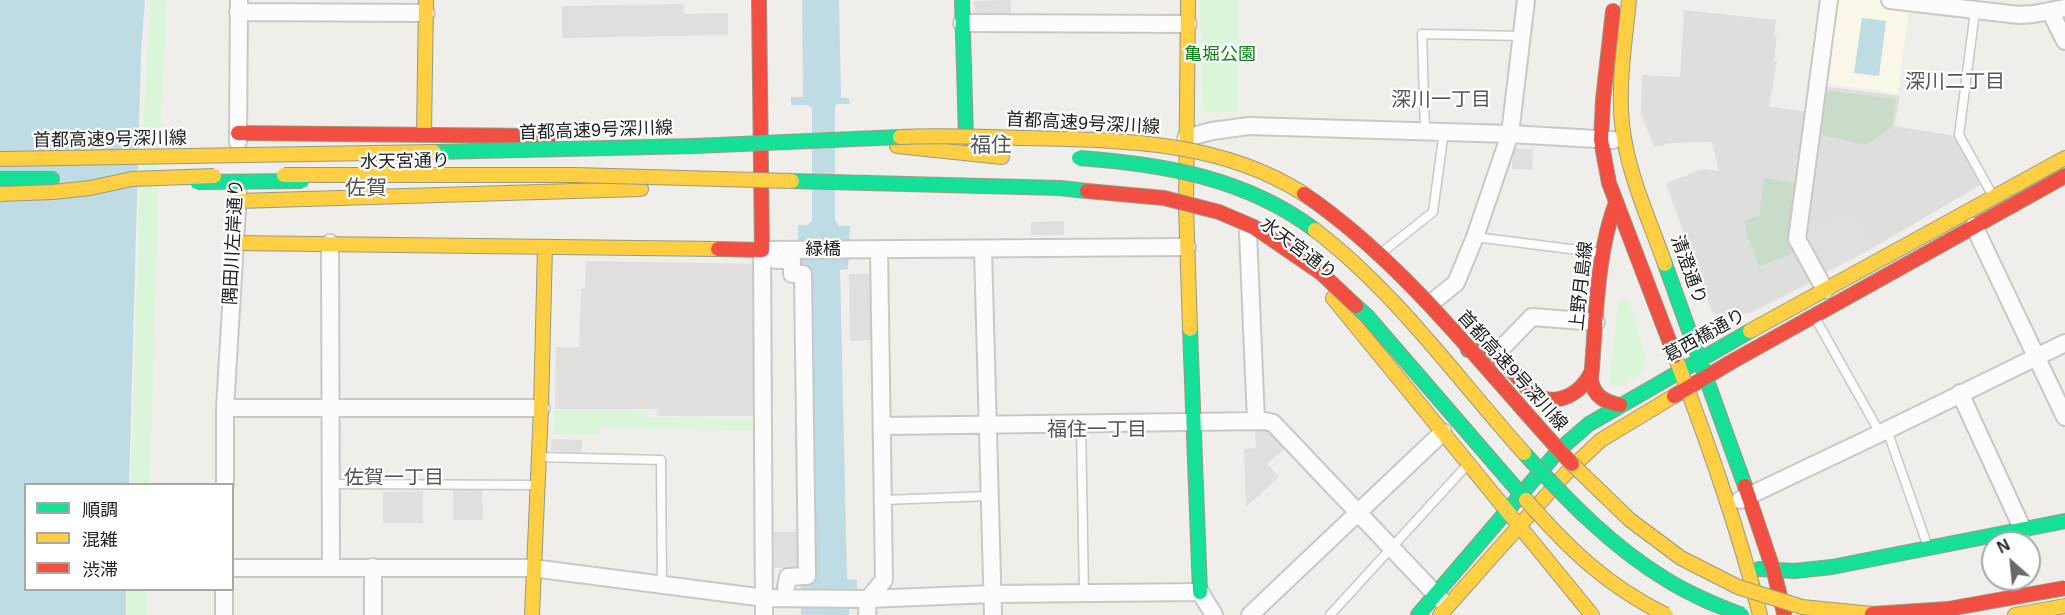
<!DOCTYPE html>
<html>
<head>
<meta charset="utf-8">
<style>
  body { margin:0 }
  #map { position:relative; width:2065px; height:615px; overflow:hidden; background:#f0eeeb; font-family:Arial,"Noto Sans JP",sans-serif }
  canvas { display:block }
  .legend { position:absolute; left:24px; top:483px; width:210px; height:108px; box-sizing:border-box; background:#fff; border:2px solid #a7a7a7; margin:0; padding:8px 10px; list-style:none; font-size:18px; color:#222 }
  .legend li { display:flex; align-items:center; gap:12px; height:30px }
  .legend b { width:30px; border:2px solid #a7a7a7 }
  .north { position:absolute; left:1981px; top:531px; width:60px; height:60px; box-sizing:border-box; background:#fff; border:2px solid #a7a7a7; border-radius:50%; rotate:333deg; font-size:16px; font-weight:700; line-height:24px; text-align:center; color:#222 }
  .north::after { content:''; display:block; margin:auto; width:21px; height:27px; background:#6a6968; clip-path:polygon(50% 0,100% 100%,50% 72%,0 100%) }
</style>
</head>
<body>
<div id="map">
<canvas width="2065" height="615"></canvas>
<ul class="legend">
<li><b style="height:8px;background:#16e098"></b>順調</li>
<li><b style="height:8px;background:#ffcf43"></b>混雑</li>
<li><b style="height:8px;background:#f24e42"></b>渋滞</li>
</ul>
<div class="north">N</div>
</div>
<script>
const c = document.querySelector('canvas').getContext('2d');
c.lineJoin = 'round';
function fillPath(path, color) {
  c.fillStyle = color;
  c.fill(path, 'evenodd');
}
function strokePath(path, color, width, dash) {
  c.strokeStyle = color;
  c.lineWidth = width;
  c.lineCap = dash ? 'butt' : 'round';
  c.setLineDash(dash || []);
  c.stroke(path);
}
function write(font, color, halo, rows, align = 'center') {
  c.font = font + ' Arial,"Noto Sans JP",sans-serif';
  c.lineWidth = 4.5;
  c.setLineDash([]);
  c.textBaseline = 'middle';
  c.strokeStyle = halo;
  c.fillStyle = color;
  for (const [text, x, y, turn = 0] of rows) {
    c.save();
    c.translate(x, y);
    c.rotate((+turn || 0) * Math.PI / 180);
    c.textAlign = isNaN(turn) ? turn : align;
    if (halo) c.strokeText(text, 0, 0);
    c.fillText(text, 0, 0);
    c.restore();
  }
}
fillPath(new Path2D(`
  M 1835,0 L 1910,0 L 1898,94 L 1823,83 Z`), '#f8f7e8');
fillPath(new Path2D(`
  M 1684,10 L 1776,20 L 1774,36 L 1777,36 L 1774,61 L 1777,61 L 1769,107 L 1812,112 L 1794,240 L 1816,280 L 1752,312 L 1726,318 L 1712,312 L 1666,183 L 1704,169 L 1719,171 L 1712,142 L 1671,143 L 1654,147 L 1641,112 L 1642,75 L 1680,77 Z
  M 1821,86 L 1900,96 L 1894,126 L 1955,136 L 1980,185 L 1871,249 L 1821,275 L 1803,238 Z`), '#dededc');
fillPath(new Path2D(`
  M 1823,90 L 1896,99 L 1892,127 L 1865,145 L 1818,134 Z
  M 1764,178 L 1801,184 L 1799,251 L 1759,266 L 1745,229 L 1747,228 L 1744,221 L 1759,215 Z`), '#cadbca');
fillPath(new Path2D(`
  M 150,0 L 167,0 L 160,135 L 150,484 L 131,484 L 139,203 Z
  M 1200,0 L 1239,0 L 1238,112 L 1202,111 Z
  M 1622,300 L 1627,300 L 1630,304 L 1647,361 C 1644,375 1627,384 1614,387 L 1609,382 L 1618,303 Z
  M 554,410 L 648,411 L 648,417 L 753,419 L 752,431 L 601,428 L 600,435 L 553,434 Z
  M 128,590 L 147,590 L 147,615 L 128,615 Z`), '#daf5da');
fillPath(new Path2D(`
  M 1011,0 L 1011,16 L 975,17 L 974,1 Z
  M 684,4 L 684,14 L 728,13 L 728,35 L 562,38 L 562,6 Z
  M 1513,148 L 1533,149 L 1532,170 L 1512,169 Z
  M 1848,214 L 1852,214 L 1871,249 L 1821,275 L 1803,238 Z
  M 1064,221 L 1064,235 L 1031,235 L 1031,222 Z
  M 586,261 L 757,264 L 757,416 L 658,416 L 657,409 L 555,409 L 556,347 L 579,347 L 581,289 L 585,289 Z
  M 849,274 L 871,274 L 872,340 L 850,341 Z
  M 1255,431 L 1269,431 L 1285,448 L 1267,464 L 1279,477 L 1246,507 L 1244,449 L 1256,448 Z
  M 551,439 L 582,440 L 582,452 L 551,451 Z
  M 453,489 L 482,489 L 483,520 L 453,520 Z
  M 423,491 L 423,523 L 383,523 L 383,492 Z
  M 774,532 L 798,532 L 798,568 L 774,568 Z`), '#e0dfde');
fillPath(new Path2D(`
  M 0,0 L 145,0 L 141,53 L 129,484 L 26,484 L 26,590 L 126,590 L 126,615 L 0,615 Z
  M 802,0 L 839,0 L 841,98 L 849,98 L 850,104 L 837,104 L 835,107 L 835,220 L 839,226 L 850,226 L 848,269 L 840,270 L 847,579 L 857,580 L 857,609 L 849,608 L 849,615 L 801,615 L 798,225 L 807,225 L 812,221 L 812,108 L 807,105 L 791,105 L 791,97 L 803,97 Z
  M 1862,18 L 1886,21 L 1879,76 L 1854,73 Z`), '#bfdbe3');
const lane = new Path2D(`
  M 1975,11 L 1959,135 L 1993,196
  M 1425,131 L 1422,34 L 1522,36
  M 1475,237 L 1602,253
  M 1385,250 L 1433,212 L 1444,131
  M 1814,316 L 1880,433
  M 1081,423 L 1084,594
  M 1887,430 L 1928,547
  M 539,457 L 661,460 L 662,586
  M 332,484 L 535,485
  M 884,500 L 989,496
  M 1330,615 L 1468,464`);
const street = new Path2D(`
  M 1890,0 L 2019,15 L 2034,14 L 2065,8
  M 2050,11 L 2065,41
  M 238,12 L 426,13
  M 962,23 L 1188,24
  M 1186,138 L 1212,131 L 1249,126 L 1510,134 L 1613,140
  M 238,142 L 239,0
  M 1974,226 L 2065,417
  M 1248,233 L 1256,421
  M 330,243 L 331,567
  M 983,250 L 993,615
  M 776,260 L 792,260 L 792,274 L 803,274 L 807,576 L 788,577 L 786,587
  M 1825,290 L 1797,239 L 1829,0
  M 1431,303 L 1456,283 L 1475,237 L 1510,134 L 1526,0
  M 1495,355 L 1532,317 L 1596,322
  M 1960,393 L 2023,530
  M 225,408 L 541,408
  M 883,426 L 1265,421 L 1273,423 L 1442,601
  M 225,484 L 225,408 L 238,192
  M 1740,500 L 1887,430 L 2065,343
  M 232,568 L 532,568 L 765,598 L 868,599 L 992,594 L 1200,592 L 1214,615
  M 224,590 L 224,615
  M 373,615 L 373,567
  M 764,615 L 762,250 L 1187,247
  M 867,615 L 868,599 L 884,580 L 879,250
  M 1250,615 L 1443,432`);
const fast = new Path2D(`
  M 962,0 L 966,137
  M 0,179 L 52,179
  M 1665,264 L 1745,486
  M 1190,329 L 1200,592
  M 1759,569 L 1794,571 L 1832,567 L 2065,521
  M 1418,615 L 1559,450 L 1589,424 L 1750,331`);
const slow = new Path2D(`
  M 1188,0 L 1186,208 L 1190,329
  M 1629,0 C 1625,41 1618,83 1622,124 C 1627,172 1649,219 1665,264
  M 424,135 L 426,0
  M 897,146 L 1002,157
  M 238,201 L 641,189
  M 236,243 L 718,249
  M 1333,298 L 1592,615
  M 1750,331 L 2065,158
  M 1675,356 C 1707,441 1738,527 1760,615
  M 532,615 L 541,408 L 545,247
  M 1440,615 L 1569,470 L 1601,440 L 1674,396
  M 2015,615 L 2065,606`);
const jam = new Path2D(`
  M 1613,11 L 1603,100 L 1601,140 L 1609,183 L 1675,356
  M 238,133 L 537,136 L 549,138
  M 1616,203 C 1596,254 1596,324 1591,380 C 1594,396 1604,402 1620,405
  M 718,249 L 762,250 L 759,0
  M 1468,350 C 1477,352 1488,351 1496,356 C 1519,369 1526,405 1559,399 C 1574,396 1584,386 1591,373
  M 1674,396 L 1733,361 L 2065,176
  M 1745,486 L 1774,572 L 1784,613`);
strokePath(lane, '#c9c8c7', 11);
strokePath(street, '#c9c8c7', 20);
strokePath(fast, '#999a82', 16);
strokePath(slow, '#999a82', 16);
strokePath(jam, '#999a82', 16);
strokePath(lane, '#fdfcfc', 8);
strokePath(street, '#fdfcfc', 16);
strokePath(fast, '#16e098', 14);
strokePath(slow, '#ffcf43', 14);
strokePath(jam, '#f24e42', 14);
const fastBridge = new Path2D(`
  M 434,152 L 695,146 L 900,137
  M 1079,158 C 1163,164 1246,178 1315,230
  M 792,181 L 1060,188 L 1087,191
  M 197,182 L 302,181
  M 1356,306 L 1368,317 L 1526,500
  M 1524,453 C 1567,500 1612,547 1667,580 C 1691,595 1716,605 1742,615`);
const slowBridge = new Path2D(`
  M 900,137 C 941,135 982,137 1024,138 C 1120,140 1220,140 1304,194
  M 0,159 L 434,152
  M 284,175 L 575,175 L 792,181
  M 0,194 L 53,192 L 90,188 L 132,179 L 214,176
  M 1315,230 C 1396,292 1456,377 1524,453
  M 1572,464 L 1630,520 L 1681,558 L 1738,587 L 1802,607 L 1872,614
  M 1526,500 C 1570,550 1606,585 1666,615`);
const jamBridge = new Path2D(`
  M 1087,191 L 1164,198 L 1219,212 L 1254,227 L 1321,273 L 1356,306
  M 1304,194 C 1407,264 1487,373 1572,464
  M 1872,614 L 1948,609 L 2065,588`);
strokePath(fastBridge, '#999a82', 16, []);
strokePath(slowBridge, '#999a82', 16, []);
strokePath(jamBridge, '#999a82', 16, []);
strokePath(fastBridge, '#16e098', 14);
strokePath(slowBridge, '#ffcf43', 14);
strokePath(jamBridge, '#f24e42', 14);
write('18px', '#0c8416', '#fff', [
  ["亀堀公園",1220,55]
]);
write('18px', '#222', '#fff', [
  ["首都高速9号深川線",1083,124,3],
  ["首都高速9号深川線",596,131,-2],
  ["首都高速9号深川線",110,140,-1],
  ["水天宮通り",405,162,-1],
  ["隅田川左岸通り",234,242,-87],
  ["水天宮通り",1298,249,37],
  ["緑橋",823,250],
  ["清澄通り",1688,270,70],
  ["上野月島線",1582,286,-84],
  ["葛西橋通り",1705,336,-29],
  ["首都高速9号深川線",1512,371,48]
]);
write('20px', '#555', '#fff', [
  ["深川二丁目",1955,82],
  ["深川一丁目",1441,100],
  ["福住一丁目",1097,430],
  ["佐賀一丁目",394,478]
]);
write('21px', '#555', '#fff', [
  ["福住",991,146],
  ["佐賀",366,189]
]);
</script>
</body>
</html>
